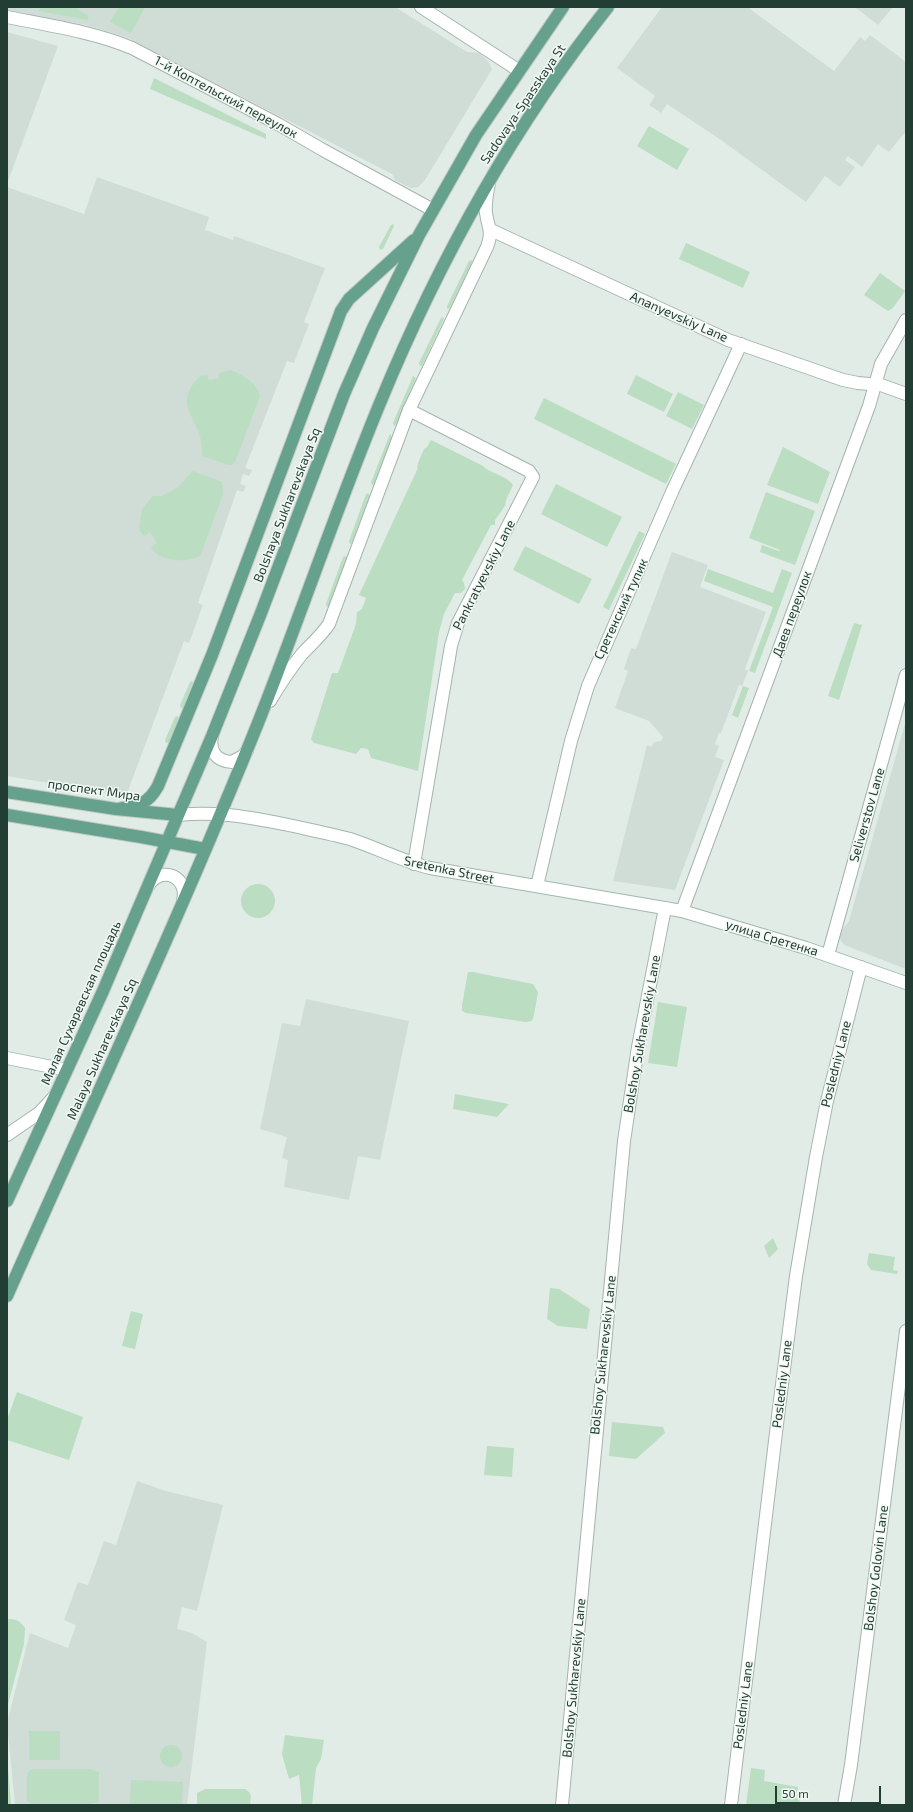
<!DOCTYPE html>
<html>
<head>
<meta charset="utf-8">
<style>
  body { margin:0 }
  #map { position:relative; width:913px; height:1812px; overflow:hidden; background:#e2ece7; font-family:"Exo 2",sans-serif }
  canvas { display:block }
  .frame { position:absolute; inset:0; border:8px solid #223d34; pointer-events:none }
  .scale { position:absolute; left:775px; top:1786px; width:106px; height:18px; box-sizing:border-box; border:2px solid #223d34; border-top:0; padding-left:5px; font-size:12px; line-height:14px; white-space:nowrap; color:#223d34; -webkit-text-stroke:3px #f2f9f5; paint-order:stroke }
</style>
</head>
<body>
<div id="map">
<canvas width="913" height="1812"></canvas>
<div class="frame"></div>
<div class="scale">50 m</div>
</div>
<script>
const c = document.querySelector('canvas').getContext('2d');
c.lineJoin = 'round';
function fillPath(path, color) {
  c.fillStyle = color;
  c.fill(path, 'evenodd');
}
function strokePath(path, color, width, dash) {
  c.strokeStyle = color;
  c.lineWidth = width;
  c.lineCap = dash ? 'butt' : 'round';
  c.setLineDash(dash || []);
  c.stroke(path);
}
function write(font, color, halo, rows, align = 'center') {
  c.font = font + ' "Exo 2",sans-serif';
  c.lineWidth = 3;
  c.setLineDash([]);
  c.textBaseline = 'middle';
  c.strokeStyle = halo;
  c.fillStyle = color;
  for (const [text, x, y, turn = 0] of rows) {
    c.save();
    c.translate(x, y);
    c.rotate((+turn || 0) * Math.PI / 180);
    c.textAlign = isNaN(turn) ? turn : align;
    if (halo) c.strokeText(text, 0, 0);
    c.fillText(text, 0, 0);
    c.restore();
  }
}
fillPath(new Path2D(`
  M 7,7 L 395,7 L 467,52 L 479,53 L 489,62 L 492,69 L 425,180 L 418,187 L 411,188 L 396,181 L 392,174 L 126,37 L 86,25 L 7,10 Z
  M 662,7 L 750,7 L 750,9 L 834,71 L 860,37 L 865,41 L 870,35 L 906,62 L 906,131 L 889,152 L 878,144 L 862,167 L 848,156 L 845,160 L 855,167 L 840,187 L 825,176 L 806,202 L 721,140 L 667,104 L 661,113 L 649,105 L 655,96 L 617,68 Z
  M 855,7 L 893,7 L 878,25 Z
  M 7,32 L 58,46 L 7,184 Z
  M 97,177 L 209,217 L 205,230 L 233,240 L 234,236 L 325,268 L 304,322 L 309,324 L 294,363 L 287,361 L 245,468 L 252,470 L 249,476 L 243,474 L 240,484 L 246,486 L 243,492 L 237,490 L 198,603 L 203,605 L 189,643 L 184,641 L 126,796 L 7,776 L 7,187 L 84,214 Z
  M 672,552 L 708,565 L 700,587 L 766,612 L 745,669 L 748,671 L 742,686 L 739,685 L 721,733 L 719,733 L 715,744 L 719,746 L 715,757 L 724,760 L 675,890 L 613,881 L 647,745 L 651,747 L 654,742 L 661,741 L 663,737 L 649,721 L 615,708 L 628,671 L 624,669 L 631,648 L 636,649 Z
  M 906,720 L 906,969 L 844,945 L 839,938 L 841,931 L 849,921 Z
  M 306,999 L 409,1021 L 380,1160 L 358,1156 L 349,1200 L 284,1187 L 288,1160 L 282,1158 L 287,1137 L 260,1129 L 282,1023 L 300,1026 Z
  M 137,1481 L 166,1491 L 223,1505 L 197,1611 L 182,1607 L 177,1629 L 192,1633 L 207,1642 L 187,1805 L 15,1805 L 7,1723 L 30,1633 L 68,1648 L 76,1625 L 64,1620 L 78,1582 L 88,1585 L 104,1541 L 116,1545 Z`), '#d0dcd6');
fillPath(new Path2D(`
  M 41,7 L 73,7 L 89,16 L 87,20 L 39,11 Z
  M 119,7 L 145,7 L 131,33 L 110,22 Z
  M 154,78 L 266,134 L 266,139 L 150,89 Z
  M 649,126 L 689,149 L 677,170 L 637,146 Z
  M 393,224 L 394,226 L 383,249 L 380,250 L 379,247 L 391,225 Z
  M 686,243 L 750,272 L 743,288 L 679,259 Z
  M 472,260 L 472,263 L 450,308 L 447,309 L 447,306 L 469,261 Z
  M 880,273 L 905,291 L 893,308 L 888,311 L 864,295 Z
  M 443,317 L 444,319 L 422,366 L 420,366 L 419,363 L 441,318 Z
  M 231,370 C 242,375 257,382 260,396 L 235,462 L 232,465 L 228,465 L 202,456 C 206,419 168,409 200,376 L 207,375 L 209,380 L 219,378 L 219,373 Z
  M 636,375 L 673,394 L 664,412 L 627,394 Z
  M 413,376 L 416,378 L 396,425 L 394,426 L 393,423 Z
  M 678,392 L 704,405 L 692,429 L 666,416 Z
  M 544,398 L 676,464 L 666,484 L 534,419 Z
  M 390,434 L 392,437 L 375,484 L 372,485 L 371,482 Z
  M 431,440 L 483,466 C 489,473 508,476 513,485 L 506,500 L 505,506 L 495,520 L 495,525 L 491,525 L 462,580 L 464,583 L 465,589 L 461,593 L 455,593 L 444,614 L 439,632 L 418,771 L 371,758 L 368,749 L 361,748 L 356,754 L 314,743 L 311,739 L 332,673 L 338,673 L 356,624 L 357,612 L 362,609 L 366,598 L 359,595 L 417,470 L 418,463 L 424,449 L 427,447 Z
  M 783,447 L 830,472 L 818,504 L 767,485 Z
  M 193,471 L 222,482 L 223,494 L 200,556 C 185,563 161,562 151,548 L 157,543 L 150,532 L 144,536 L 139,530 L 142,509 L 153,496 L 162,496 L 178,487 Z
  M 556,484 L 622,517 L 607,547 L 541,514 Z
  M 766,492 L 815,511 L 795,565 L 760,552 L 762,545 L 779,551 L 780,550 L 749,538 Z
  M 368,493 L 370,496 L 352,543 L 350,544 L 349,541 L 366,494 Z
  M 639,531 L 645,534 L 609,610 L 603,607 Z
  M 525,546 L 592,579 L 579,604 L 513,570 Z
  M 346,556 L 347,559 L 330,606 L 327,607 L 326,604 L 343,557 Z
  M 708,569 L 773,593 L 782,569 L 792,573 L 755,673 L 749,671 L 773,607 L 704,581 Z
  M 854,623 L 862,625 L 839,700 L 828,696 Z
  M 192,681 L 193,683 L 183,708 L 181,708 L 180,705 L 190,682 Z
  M 743,686 L 749,688 L 738,718 L 732,715 Z
  M 178,716 L 179,719 L 169,742 L 166,743 L 165,740 L 175,717 Z
  M241 901a17 17 0 1 1 34 0a17 17 0 1 1-34 0Z
  M 468,972 L 473,972 L 533,984 L 538,992 L 534,1015 L 532,1021 L 526,1022 L 466,1013 L 462,1011 L 462,1005 Z
  M 658,1002 L 687,1007 L 677,1067 L 648,1063 Z
  M 455,1094 L 509,1104 L 497,1117 L 453,1109 Z
  M 773,1238 L 778,1249 L 769,1258 L 764,1246 Z
  M 869,1253 L 895,1257 L 893,1270 L 898,1271 L 897,1274 L 871,1270 L 867,1264 Z
  M 550,1288 L 559,1289 L 590,1309 L 587,1329 L 558,1326 L 547,1319 Z
  M 131,1311 L 143,1314 L 135,1349 L 122,1346 Z
  M 17,1392 L 83,1417 L 69,1460 L 7,1440 L 7,1420 Z
  M 612,1422 L 663,1427 L 665,1433 L 636,1459 L 609,1456 Z
  M 487,1446 L 514,1448 L 512,1477 L 484,1475 Z
  M 8,1619 C 17,1619 20,1621 25,1628 L 24,1644 L 7,1708 Z
  M 29,1731 L 60,1731 L 60,1760 L 29,1760 Z
  M 285,1735 L 324,1740 L 321,1759 L 316,1768 L 312,1805 L 302,1805 L 299,1775 L 289,1779 L 282,1754 Z
  M160 1756a11 11 0 1 1 22 0a11 11 0 1 1-22 0Z
  M 7,1756 L 11,1802 L 11,1805 L 7,1805 Z
  M 751,1768 L 765,1770 L 764,1781 L 798,1787 L 796,1798 L 800,1799 L 799,1805 L 746,1805 Z
  M 32,1769 L 90,1769 L 99,1772 L 99,1802 L 90,1804 L 32,1804 L 27,1801 L 27,1774 L 28,1772 Z
  M 131,1780 L 183,1782 L 182,1805 L 130,1805 Z
  M 205,1789 L 245,1789 L 249,1792 L 251,1796 L 250,1805 L 197,1805 L 197,1793 Z`), '#bbddc1');
const minor = new Path2D(`
  M 409,410 L 529,471 L 533,477 L 458,623 L 451,646 L 414,864
  M 537,886 L 571,741 L 588,686 L 672,492 L 741,344
  M 682,911 L 869,406 L 881,364 L 906,320
  M 828,955 L 906,675
  M 562,1805 L 624,1141 L 638,1047 L 665,908
  M 731,1805 L 779,1408 L 796,1276 L 816,1157 L 827,1101 L 861,967
  M 844,1805 L 851,1765 L 906,1331`);
const tertiary = new Path2D(`
  M 421,7 L 518,70
  M 7,17 C 47,25 94,32 132,48 L 278,124 L 323,150 L 433,210
  M 491,230 L 728,340 L 843,380 L 858,383 L 881,385 L 906,394
  M 270,701 C 280,684 290,669 302,654 C 311,644 321,636 329,624 L 409,410 L 487,247 C 493,232 488,227 486,213 C 485,203 487,193 489,183
  M 212,736 C 209,751 216,761 232,762 L 243,756 L 247,751
  M 7,1135 L 39,1113 L 53,1098`);
const secondary = new Path2D(`
  M 178,815 C 217,811 246,817 284,824 C 306,829 328,833 350,839 C 377,848 402,861 430,868 L 682,911 L 806,948 L 906,983
  M 148,886 C 162,864 189,877 183,901
  M 7,1058 L 67,1070`);
const primary = new Path2D(`
  M 7,792 L 116,809 L 178,815
  M 116,809 C 136,806 147,806 158,786 L 212,655 L 341,311 L 349,299 L 414,240
  M 7,815 L 141,837 L 205,849
  M 7,1201 L 103,991 L 212,736 L 261,613 L 344,394 L 373,328 L 419,235 L 476,135 L 563,7
  M 7,1296 C 92,1104 182,913 260,718 C 301,614 337,507 380,403 C 438,262 513,127 608,7`);
strokePath(minor, '#a5b4ae', 14);
strokePath(tertiary, '#a5b4ae', 14);
strokePath(secondary, '#a0b8ae', 14);
strokePath(primary, '#c1c9c6', 14);
strokePath(minor, '#fff', 12);
strokePath(tertiary, '#fff', 12);
strokePath(secondary, '#fff', 12);
strokePath(primary, '#66a18e', 12);
write('13px', '#223d34', '#f2f9f5', [
  ["1-й Коптельский переулок",226,97,28],
  ["Sadovaya-Spasskaya St",523,104,-56],
  ["Ananyevskiy Lane",679,317,24],
  ["Bolshaya Sukharevskaya Sq",287,505,-69],
  ["Pankratyevskiy Lane",484,575,-63],
  ["Сретенский тупик",621,609,-65],
  ["Даев переулок",792,614,-70],
  ["проспект Мира",94,790,8],
  ["Seliverstov Lane",867,815,-74],
  ["Sretenka Street",449,870,12],
  ["улица Сретенка",772,938,17],
  ["Малая Сухаревская площадь",81,1003,-66],
  ["Bolshoy Sukharevskiy Lane",642,1034,-80],
  ["Malaya Sukharevskaya Sq",102,1049,-66],
  ["Posledniy Lane",836,1064,-76],
  ["Bolshoy Sukharevskiy Lane",603,1355,-84],
  ["Posledniy Lane",782,1384,-83],
  ["Bolshoy Golovin Lane",876,1568,-83],
  ["Bolshoy Sukharevskiy Lane",574,1678,-85],
  ["Posledniy Lane",743,1705,-83]
]);
</script>
</body>
</html>
